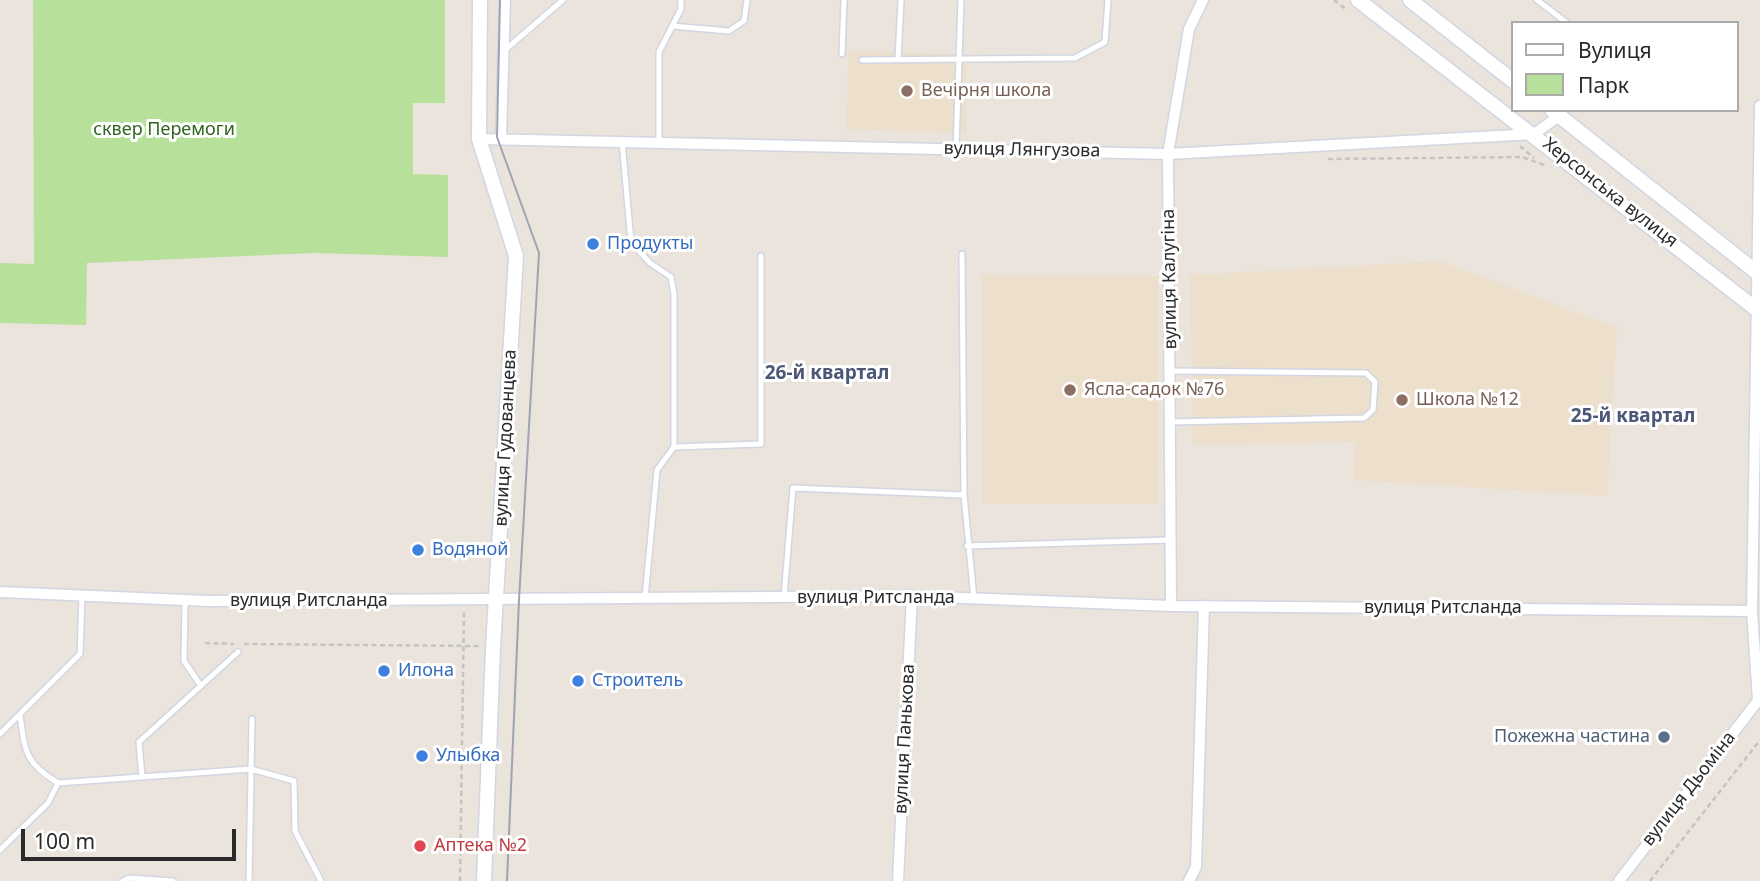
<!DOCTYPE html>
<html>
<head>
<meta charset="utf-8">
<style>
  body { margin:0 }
  #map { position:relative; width:1760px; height:881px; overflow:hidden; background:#ebe4dc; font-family:"Noto Sans",sans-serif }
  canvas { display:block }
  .legend { position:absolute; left:1511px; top:21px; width:228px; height:91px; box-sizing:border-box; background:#fff; border:2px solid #aaa; margin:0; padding:9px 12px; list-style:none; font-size:21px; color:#2a2a2a }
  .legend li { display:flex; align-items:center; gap:14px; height:35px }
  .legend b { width:35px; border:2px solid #aaa }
  .scale { position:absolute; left:21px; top:829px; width:215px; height:32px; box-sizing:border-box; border:4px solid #2a2a2a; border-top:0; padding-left:9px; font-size:21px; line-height:24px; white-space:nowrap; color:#2a2a2a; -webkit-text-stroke:5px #fff; paint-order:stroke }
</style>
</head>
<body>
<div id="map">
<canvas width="1760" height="881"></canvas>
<ul class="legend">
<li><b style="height:9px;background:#fff"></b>Вулиця</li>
<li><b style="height:19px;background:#b7e09b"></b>Парк</li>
</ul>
<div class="scale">100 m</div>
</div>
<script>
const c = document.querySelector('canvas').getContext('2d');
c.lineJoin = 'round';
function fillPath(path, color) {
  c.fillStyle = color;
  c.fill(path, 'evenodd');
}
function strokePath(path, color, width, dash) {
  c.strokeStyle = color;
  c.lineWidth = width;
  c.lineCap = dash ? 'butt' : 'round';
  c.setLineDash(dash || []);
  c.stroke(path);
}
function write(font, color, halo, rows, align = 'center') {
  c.font = font + ' "Noto Sans",sans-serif';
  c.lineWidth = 6;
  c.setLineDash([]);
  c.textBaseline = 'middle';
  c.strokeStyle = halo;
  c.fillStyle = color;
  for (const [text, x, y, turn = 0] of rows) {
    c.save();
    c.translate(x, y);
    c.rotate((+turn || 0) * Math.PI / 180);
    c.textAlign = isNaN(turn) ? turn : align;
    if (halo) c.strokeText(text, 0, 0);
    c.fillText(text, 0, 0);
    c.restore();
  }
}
fillPath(new Path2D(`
  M 849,51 L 967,54 L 966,133 L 846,129 Z
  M 1440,261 L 1617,328 L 1607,496 L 1354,480 L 1355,442 L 1193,445 L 1190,275 Z
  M 982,275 L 1158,276 L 1158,504 L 982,504 Z`), '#ece0cc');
fillPath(new Path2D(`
  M 33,0 L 445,0 L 445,103 L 413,103 L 413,174 L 448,175 L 448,257 L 314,253 L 87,263 L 86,325 L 0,323 L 0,263 L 34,264 Z`), '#b7e09b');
const service = new Path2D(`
  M 1537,0 L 1567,23
  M 672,26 L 729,31 L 744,21 L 747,0
  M 506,49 L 563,0
  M 842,54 L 844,0
  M 898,59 L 901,0
  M 862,60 L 1075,58 L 1105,42 L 1108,0
  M 622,141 L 631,242 L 650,263 L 671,277 L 674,294 L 674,447
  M 659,141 L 659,52 L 681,9 L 681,0
  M 956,148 L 961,0
  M 962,254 L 964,495 L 974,599
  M 1171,371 L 1366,373 L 1375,382 L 1373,410 L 1364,418 L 1171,422
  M 967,546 L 1171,540
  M 784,597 L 793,488 L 964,495
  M 645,598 L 657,470 L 674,447 L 761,444 L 761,256
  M 185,600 L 184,661 L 201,686
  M 20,715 C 25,752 25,763 58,783 L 251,769 L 294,781 L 295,831 L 321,881
  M 0,734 L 80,654 L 82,596
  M 142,777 L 139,742 L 238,652
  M 0,850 L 48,803 L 58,783
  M 123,881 L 129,878 L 173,881
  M 249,881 L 252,719`);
const minor = new Path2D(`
  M 501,137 L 505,0
  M 479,139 L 1168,154 L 1534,134 L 1559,116
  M 0,592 L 208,601 L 912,596 L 1171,606 L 1752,611
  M 1171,606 L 1168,154 L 1189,29 L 1203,0
  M 1758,700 L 1752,611 L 1760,106
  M 898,881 L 912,596
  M 1189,881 L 1196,867 L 1204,606
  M 1619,881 L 1760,698`);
const tertiary = new Path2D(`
  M 480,0 L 479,139 L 516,256 L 493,648 L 484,881
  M 1358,0 L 1760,312
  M 1410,0 L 1513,81
  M 1552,110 L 1760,275`);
strokePath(service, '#d1d6e2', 8);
strokePath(minor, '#d1d6e2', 13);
strokePath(tertiary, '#d1d6e2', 17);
strokePath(new Path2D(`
  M 1334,0 L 1347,10
  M 1520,146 L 1534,158
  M 1328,159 L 1522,157 L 1547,166
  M 205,643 L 234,644
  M 244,644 L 479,646
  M 460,881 L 464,611
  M 1650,881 L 1760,740`), '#c3c3c3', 2.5, [5, 3.5]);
strokePath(service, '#fff', 5);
strokePath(minor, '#fff', 10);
strokePath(tertiary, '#fff', 14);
strokePath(new Path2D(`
  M 500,0 L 497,137 L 539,253 L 519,600 L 507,881`), '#9fa3b3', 2);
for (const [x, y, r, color] of [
  [907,91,7,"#8d6e63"],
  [593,244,7,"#3f7fe0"],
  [1070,390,7,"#8d6e63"],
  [1402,400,7,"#8d6e63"],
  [418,550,7,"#3f7fe0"],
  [384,671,7,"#3f7fe0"],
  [578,681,7,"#3f7fe0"],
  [1664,737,7,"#5c6f8a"],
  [422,756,7,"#3f7fe0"],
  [420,846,7,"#e0444e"]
]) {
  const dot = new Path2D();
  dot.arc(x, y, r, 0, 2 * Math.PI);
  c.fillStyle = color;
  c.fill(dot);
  strokePath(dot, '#fff', 2.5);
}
write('18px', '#785e54', '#fff', [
  ["Вечірня школа",921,91],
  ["Ясла-садок №76",1084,390],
  ["Школа №12",1416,400]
], 'left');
write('18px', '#30641d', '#fff', [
  ["сквер Перемоги",164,130]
]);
write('18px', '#2a2a2a', '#fff', [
  ["вулиця Лянгузова",1022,150,1],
  ["Херсонська вулиця",1610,193,38],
  ["вулиця Калугіна",1170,279,-91],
  ["вулиця Гудованцева",506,438,-87],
  ["вулиця Ритсланда",876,598],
  ["вулиця Ритсланда",309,601],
  ["вулиця Ритсланда",1443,608],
  ["вулиця Панькова",905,739,-87],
  ["вулиця Дьоміна",1689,789,-52]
]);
write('18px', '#366cbe', '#fff', [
  ["Продукты",607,244],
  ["Водяной",432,550],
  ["Илона",398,671],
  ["Строитель",592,681],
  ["Улыбка",436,756]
], 'left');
write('18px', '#4e5e75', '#fff', [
  ["Пожежна частина",1650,737]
], 'right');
write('18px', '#be3a42', '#fff', [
  ["Аптека №2",434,846]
], 'left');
write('bold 19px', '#4c5778', '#fff', [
  ["26-й квартал",827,374],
  ["25-й квартал",1633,417]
]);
</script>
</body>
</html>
